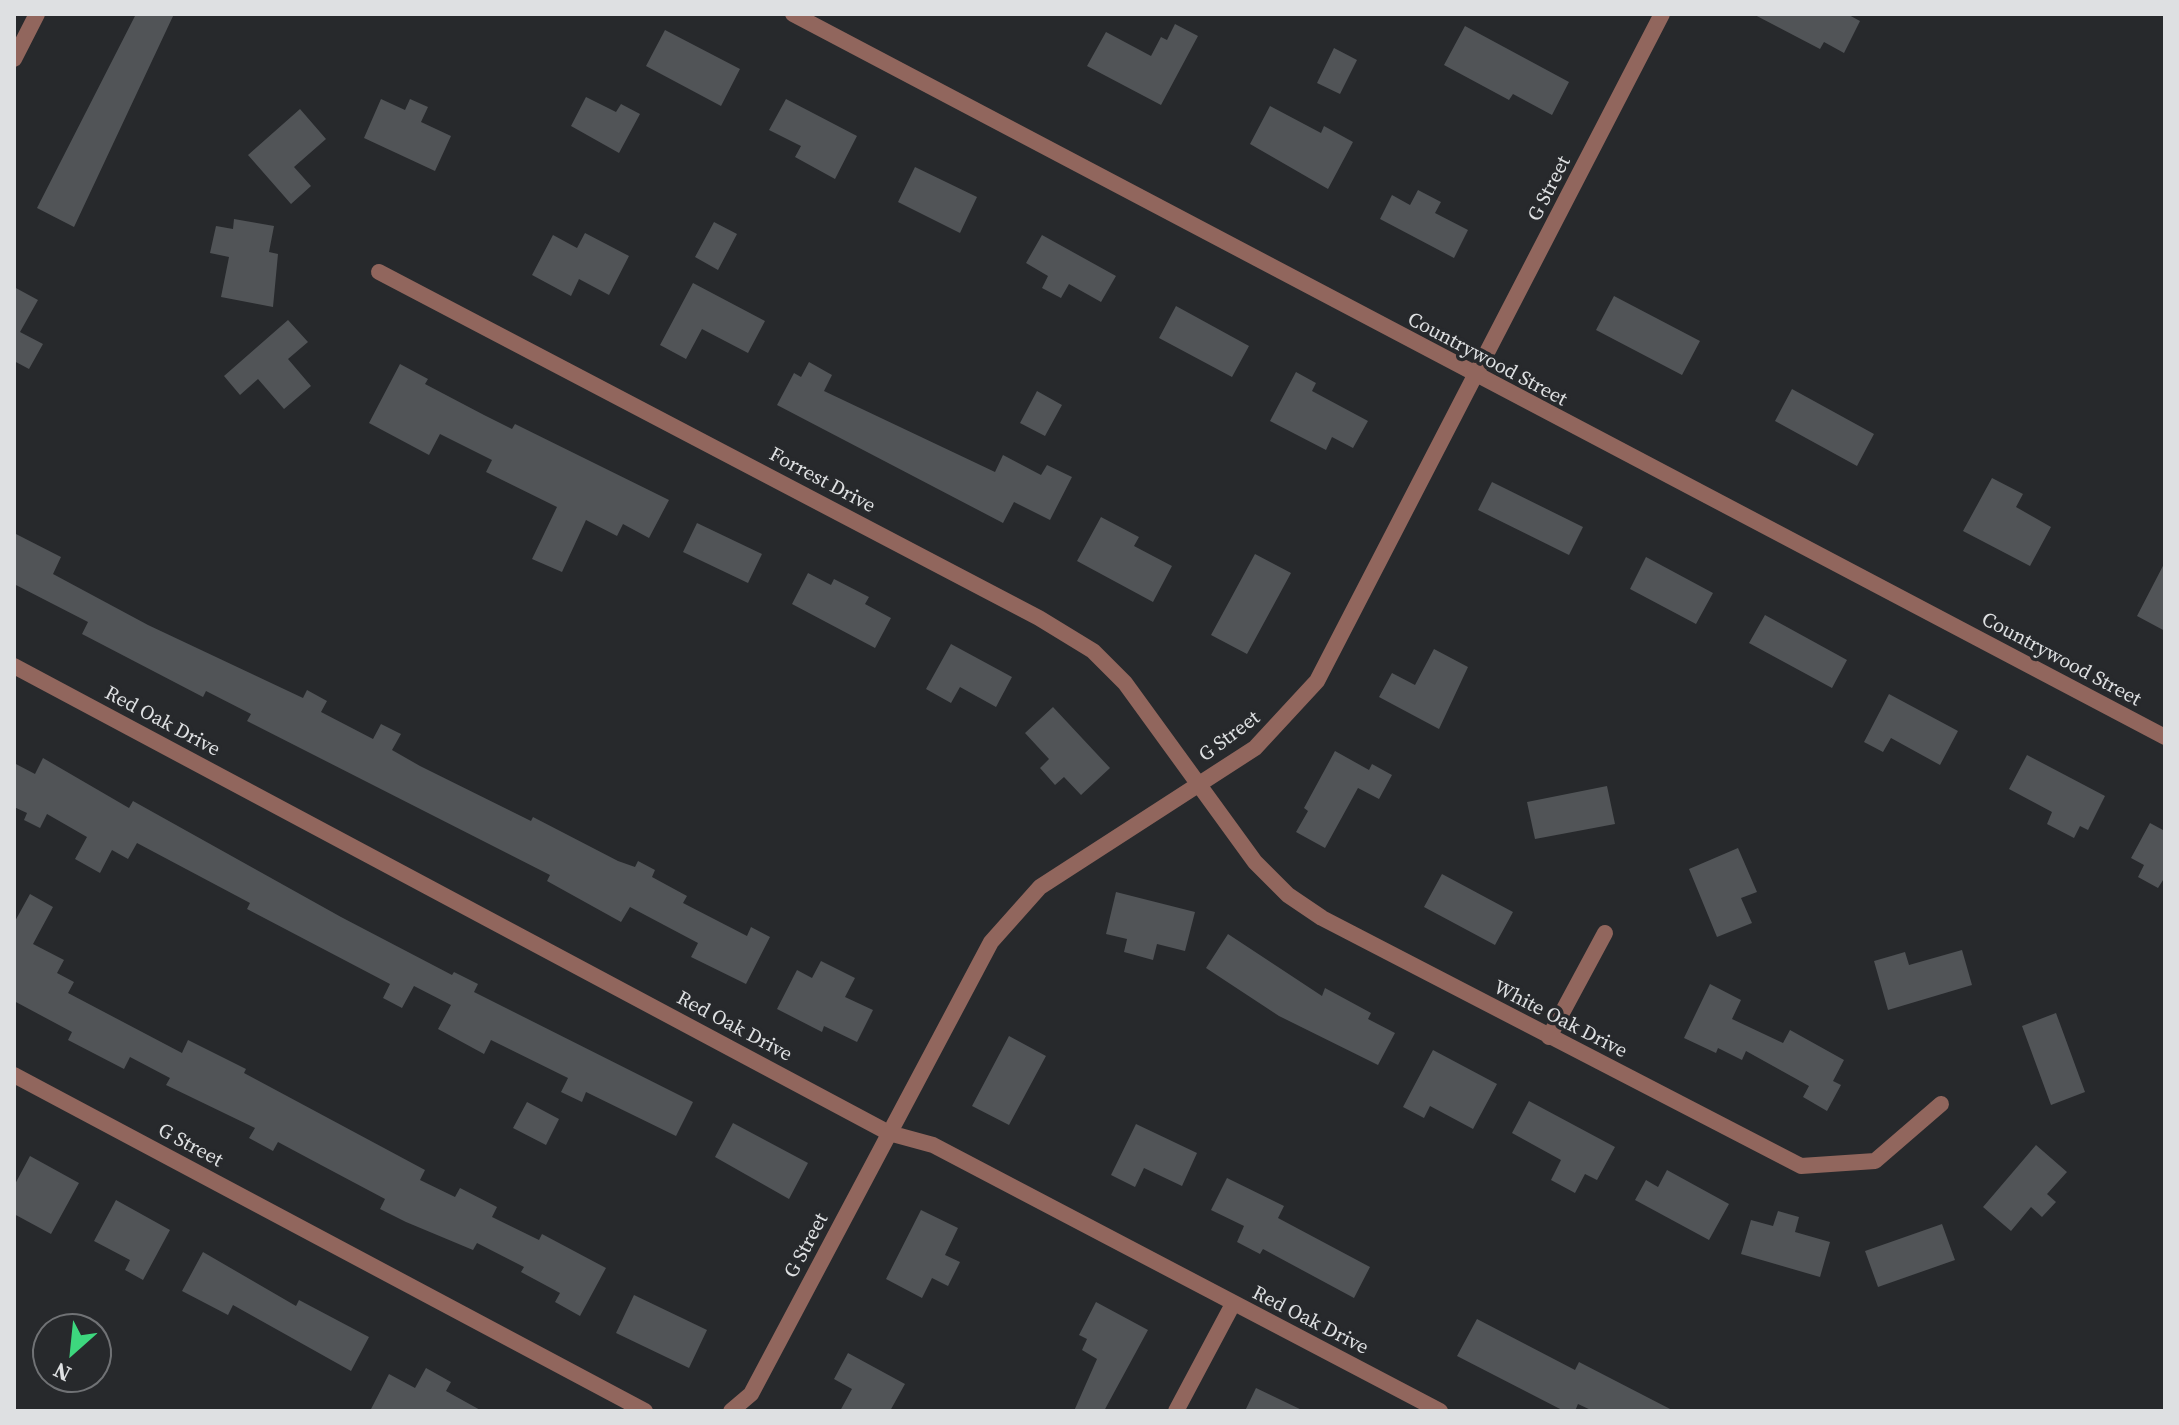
<!DOCTYPE html>
<html>
<head>
<meta charset="utf-8">
<style>
  body { margin:0 }
  #map { position:relative; width:2179px; height:1425px; overflow:hidden; background:#27292c; font-family:"Source Serif 4",serif }
  canvas { display:block }
  .frame { position:absolute; inset:0; border:16px solid #dee0e2; pointer-events:none }
  .north { position:absolute; left:32px; top:1313px; width:80px; height:80px; box-sizing:border-box; background:#27292c; border:2px solid #707275; border-radius:50%; rotate:207deg; font-size:22px; font-weight:700; line-height:32px; text-align:center; color:#dee0e2 }
  .north::after { content:''; display:block; margin:auto; width:28px; height:36px; background:#3dd77e; clip-path:polygon(50% 0,100% 100%,50% 72%,0 100%) }
</style>
</head>
<body>
<div id="map">
<canvas width="2179" height="1425"></canvas>
<div class="frame"></div>
<div class="north">N</div>
</div>
<script>
const c = document.querySelector('canvas').getContext('2d');
c.lineJoin = 'round';
function fillPath(path, color) {
  c.fillStyle = color;
  c.fill(path, 'evenodd');
}
function strokePath(path, color, width, dash) {
  c.strokeStyle = color;
  c.lineWidth = width;
  c.lineCap = dash ? 'butt' : 'round';
  c.setLineDash(dash || []);
  c.stroke(path);
}
function write(font, color, halo, rows, align = 'center') {
  c.font = font + ' "Source Serif 4",serif';
  c.lineWidth = 7;
  c.setLineDash([]);
  c.textBaseline = 'middle';
  c.strokeStyle = halo;
  c.fillStyle = color;
  for (const [text, x, y, turn = 0] of rows) {
    c.save();
    c.translate(x, y);
    c.rotate((+turn || 0) * Math.PI / 180);
    c.textAlign = isNaN(turn) ? turn : align;
    if (halo) c.strokeText(text, 0, 0);
    c.fillText(text, 0, 0);
    c.restore();
  }
}
fillPath(new Path2D(`
  M 136,14 L 174,14 L 74,227 L 37,208 Z
  M 1753,14 L 1847,14 L 1860,21 L 1844,53 L 1824,42 L 1820,49 Z
  M 1175,24 L 1198,36 L 1161,105 L 1087,66 L 1106,32 L 1151,56 L 1161,37 L 1167,40 Z
  M 1465,26 L 1569,82 L 1552,115 L 1513,94 L 1509,100 L 1444,65 Z
  M 665,30 L 740,69 L 721,106 L 646,66 Z
  M 1334,48 L 1357,60 L 1340,94 L 1317,83 Z
  M 586,97 L 616,112 L 621,104 L 640,114 L 619,153 L 571,126 Z
  M 381,99 L 405,110 L 410,99 L 428,107 L 421,122 L 451,136 L 435,171 L 364,138 Z
  M 786,99 L 857,136 L 835,179 L 795,157 L 801,146 L 769,130 Z
  M 1270,106 L 1321,133 L 1324,126 L 1353,142 L 1328,189 L 1250,144 Z
  M 300,109 L 326,139 L 294,167 L 311,186 L 291,204 L 248,155 Z
  M 915,167 L 977,197 L 960,233 L 898,202 Z
  M 1418,190 L 1441,202 L 1435,213 L 1468,230 L 1454,258 L 1380,219 L 1392,195 L 1410,205 Z
  M 234,219 L 274,226 L 269,252 L 278,254 L 273,307 L 221,297 L 229,257 L 210,253 L 216,226 L 233,229 Z
  M 714,222 L 737,234 L 718,270 L 695,257 Z
  M 585,233 L 629,256 L 609,295 L 579,279 L 571,296 L 532,275 L 553,235 L 577,248 Z
  M 1042,235 L 1116,276 L 1101,302 L 1069,284 L 1061,298 L 1042,288 L 1048,276 L 1026,263 Z
  M 693,283 L 765,321 L 748,353 L 702,329 L 686,359 L 660,345 Z
  M 14,287 L 38,300 L 20,332 L 43,344 L 29,369 L 14,361 Z
  M 1614,296 L 1700,341 L 1682,375 L 1596,330 Z
  M 1176,306 L 1249,346 L 1232,377 L 1159,338 Z
  M 288,320 L 308,342 L 288,359 L 311,386 L 284,409 L 258,379 L 240,395 L 224,376 Z
  M 809,362 L 832,375 L 824,391 L 995,472 L 1003,455 L 1041,475 L 1047,465 L 1072,477 L 1050,520 L 1014,502 L 1003,523 L 777,405 L 794,373 L 801,377 Z
  M 400,364 L 428,379 L 425,384 L 484,415 L 512,429 L 515,424 L 669,500 L 649,538 L 623,524 L 617,536 L 586,520 L 562,572 L 532,559 L 557,507 L 486,472 L 492,460 L 440,434 L 429,455 L 369,423 Z
  M 1296,372 L 1316,383 L 1312,391 L 1368,421 L 1353,448 L 1332,437 L 1326,450 L 1270,421 Z
  M 1792,389 L 1874,434 L 1857,466 L 1775,421 Z
  M 1037,391 L 1062,405 L 1045,436 L 1020,423 Z
  M 1992,478 L 2023,494 L 2016,507 L 2051,527 L 2030,566 L 1963,531 Z
  M 1492,482 L 1583,527 L 1569,555 L 1478,510 Z
  M 1101,517 L 1139,537 L 1134,546 L 1172,566 L 1153,602 L 1077,561 Z
  M 697,523 L 762,554 L 748,583 L 683,552 Z
  M 14,533 L 61,557 L 53,574 L 148,625 L 303,698 L 307,690 L 327,701 L 321,712 L 373,739 L 381,724 L 401,734 L 392,750 L 420,766 L 531,821 L 533,817 L 618,861 L 635,867 L 638,861 L 655,870 L 652,877 L 687,896 L 683,903 L 747,936 L 751,927 L 770,937 L 746,984 L 691,957 L 698,943 L 630,907 L 621,922 L 547,881 L 550,875 L 247,721 L 251,714 L 206,691 L 203,697 L 82,634 L 88,622 L 14,584 Z
  M 1255,554 L 1291,573 L 1247,654 L 1211,635 Z
  M 1646,557 L 1713,593 L 1696,624 L 1630,589 Z
  M 2165,562 L 2165,631 L 2137,616 Z
  M 808,573 L 831,585 L 834,579 L 869,597 L 865,604 L 891,618 L 875,648 L 792,604 Z
  M 1765,615 L 1847,660 L 1832,688 L 1749,643 Z
  M 951,644 L 1012,677 L 996,707 L 960,687 L 951,703 L 926,689 Z
  M 1434,649 L 1468,667 L 1439,729 L 1379,697 L 1392,673 L 1415,685 Z
  M 1889,694 L 1958,731 L 1940,765 L 1891,738 L 1883,752 L 1864,742 Z
  M 1053,707 L 1110,768 L 1081,795 L 1064,777 L 1055,785 L 1040,768 L 1049,759 L 1025,733 Z
  M 1335,751 L 1369,770 L 1372,764 L 1392,775 L 1379,799 L 1358,788 L 1325,848 L 1296,832 L 1308,811 L 1304,808 Z
  M 2027,755 L 2105,796 L 2088,830 L 2080,826 L 2074,838 L 2047,824 L 2052,812 L 2009,789 Z
  M 43,758 L 129,808 L 133,801 L 341,917 L 452,975 L 454,972 L 478,984 L 474,992 L 693,1102 L 676,1136 L 586,1092 L 582,1102 L 561,1092 L 568,1078 L 491,1040 L 484,1054 L 438,1029 L 451,1005 L 414,986 L 402,1008 L 383,998 L 390,984 L 247,909 L 250,903 L 137,843 L 128,859 L 112,850 L 100,873 L 75,859 L 87,837 L 47,814 L 40,828 L 24,820 L 27,813 L 14,807 L 14,763 L 35,774 Z
  M 1607,786 L 1615,824 L 1535,839 L 1527,802 Z
  M 2150,823 L 2163,830 L 2165,827 L 2165,877 L 2158,888 L 2138,877 L 2144,865 L 2131,858 Z
  M 1738,848 L 1757,892 L 1741,898 L 1752,923 L 1717,937 L 1689,869 Z
  M 1442,874 L 1513,912 L 1495,945 L 1424,907 Z
  M 1116,892 L 1195,912 L 1185,951 L 1157,944 L 1153,960 L 1124,952 L 1127,939 L 1106,934 Z
  M 30,894 L 53,907 L 33,944 L 64,960 L 57,973 L 74,982 L 68,993 L 182,1053 L 188,1040 L 246,1069 L 244,1073 L 425,1170 L 420,1180 L 455,1197 L 460,1188 L 497,1207 L 492,1217 L 539,1240 L 542,1234 L 606,1268 L 580,1316 L 555,1302 L 560,1293 L 521,1272 L 524,1267 L 477,1243 L 473,1250 L 406,1222 L 380,1209 L 385,1199 L 321,1165 L 278,1142 L 273,1151 L 249,1138 L 255,1128 L 166,1085 L 170,1078 L 130,1057 L 124,1069 L 68,1040 L 72,1032 L 14,1001 L 14,923 Z
  M 1228,934 L 1322,996 L 1325,988 L 1371,1013 L 1368,1019 L 1395,1033 L 1378,1065 L 1279,1016 L 1206,968 Z
  M 1962,950 L 1972,985 L 1888,1010 L 1874,961 L 1905,952 L 1909,965 Z
  M 821,961 L 855,978 L 845,997 L 873,1010 L 857,1042 L 824,1026 L 822,1032 L 777,1009 L 797,970 L 812,978 Z
  M 1710,984 L 1741,1000 L 1732,1019 L 1783,1043 L 1790,1030 L 1844,1060 L 1833,1081 L 1841,1085 L 1827,1111 L 1803,1097 L 1809,1086 L 1746,1051 L 1742,1060 L 1718,1048 L 1716,1053 L 1684,1038 Z
  M 2056,1013 L 2085,1092 L 2051,1105 L 2022,1026 Z
  M 1009,1036 L 1046,1056 L 1009,1125 L 972,1106 Z
  M 1433,1050 L 1497,1084 L 1473,1129 L 1430,1106 L 1424,1118 L 1403,1107 Z
  M 1529,1101 L 1615,1147 L 1597,1180 L 1585,1174 L 1575,1193 L 1551,1180 L 1561,1160 L 1512,1133 Z
  M 527,1102 L 559,1119 L 546,1145 L 513,1128 Z
  M 733,1123 L 808,1163 L 789,1199 L 715,1157 Z
  M 1136,1124 L 1197,1153 L 1182,1186 L 1144,1168 L 1135,1187 L 1111,1175 Z
  M 2036,1145 L 2067,1172 L 2047,1194 L 2056,1202 L 2042,1217 L 2031,1207 L 2011,1231 L 1983,1207 Z
  M 30,1156 L 79,1183 L 51,1234 L 14,1214 L 14,1186 Z
  M 1667,1170 L 1729,1204 L 1709,1240 L 1635,1200 L 1646,1180 L 1658,1187 Z
  M 1227,1178 L 1284,1206 L 1278,1218 L 1370,1267 L 1354,1298 L 1263,1249 L 1260,1254 L 1237,1242 L 1244,1226 L 1211,1210 Z
  M 116,1200 L 170,1230 L 143,1280 L 125,1270 L 130,1260 L 94,1241 Z
  M 921,1210 L 958,1228 L 945,1255 L 960,1262 L 948,1286 L 932,1278 L 922,1298 L 886,1279 Z
  M 1778,1211 L 1799,1217 L 1795,1232 L 1830,1242 L 1820,1277 L 1741,1254 L 1751,1220 L 1773,1226 Z
  M 1942,1224 L 1955,1260 L 1878,1287 L 1865,1251 Z
  M 203,1252 L 296,1306 L 299,1300 L 369,1337 L 351,1371 L 233,1305 L 228,1315 L 182,1291 Z
  M 634,1295 L 707,1330 L 689,1368 L 616,1333 Z
  M 1096,1302 L 1148,1330 L 1104,1411 L 1074,1411 L 1097,1359 L 1082,1350 L 1087,1339 L 1079,1335 Z
  M 1477,1319 L 1575,1370 L 1579,1362 L 1674,1411 L 1593,1411 L 1578,1404 L 1575,1411 L 1564,1411 L 1457,1356 Z
  M 848,1353 L 905,1384 L 890,1411 L 840,1411 L 852,1389 L 834,1379 Z
  M 426,1368 L 451,1382 L 446,1391 L 482,1411 L 370,1411 L 389,1374 L 415,1388 Z
  M 1256,1388 L 1304,1411 L 1245,1411 Z`), '#515457');
strokePath(new Path2D(`
  M 793,14 L 2165,737
  M 379,272 L 1039,618 L 1093,651 L 1125,683 L 1255,862 L 1288,895 L 1322,918 L 1801,1166 L 1875,1161 L 1941,1104
  M 14,666 L 889,1133 L 933,1145 L 1440,1411
  M 1549,1037 L 1605,933
  M 14,1075 L 645,1411
  M 731,1411 L 751,1394 L 991,942 L 1040,887 L 1255,748 L 1317,681 L 1662,14
  M 1176,1411 L 1233,1304`), '#91665d', 16);
strokePath(new Path2D(`
  M 14,59 L 37,14`), '#91665d', 16);
write('20px', '#dee0e2', '#27292c', [
  ["G Street",1550,189,-63],
  ["Countrywood Street",1487,360,28],
  ["Forrest Drive",822,481,28],
  ["Countrywood Street",2061,660,28],
  ["Red Oak Drive",162,722,28],
  ["G Street",1230,737,-37],
  ["White Oak Drive",1560,1020,27],
  ["Red Oak Drive",734,1027,28],
  ["G Street",190,1146,28],
  ["G Street",807,1246,-62],
  ["Red Oak Drive",1310,1321,27]
]);
</script>
</body>
</html>
